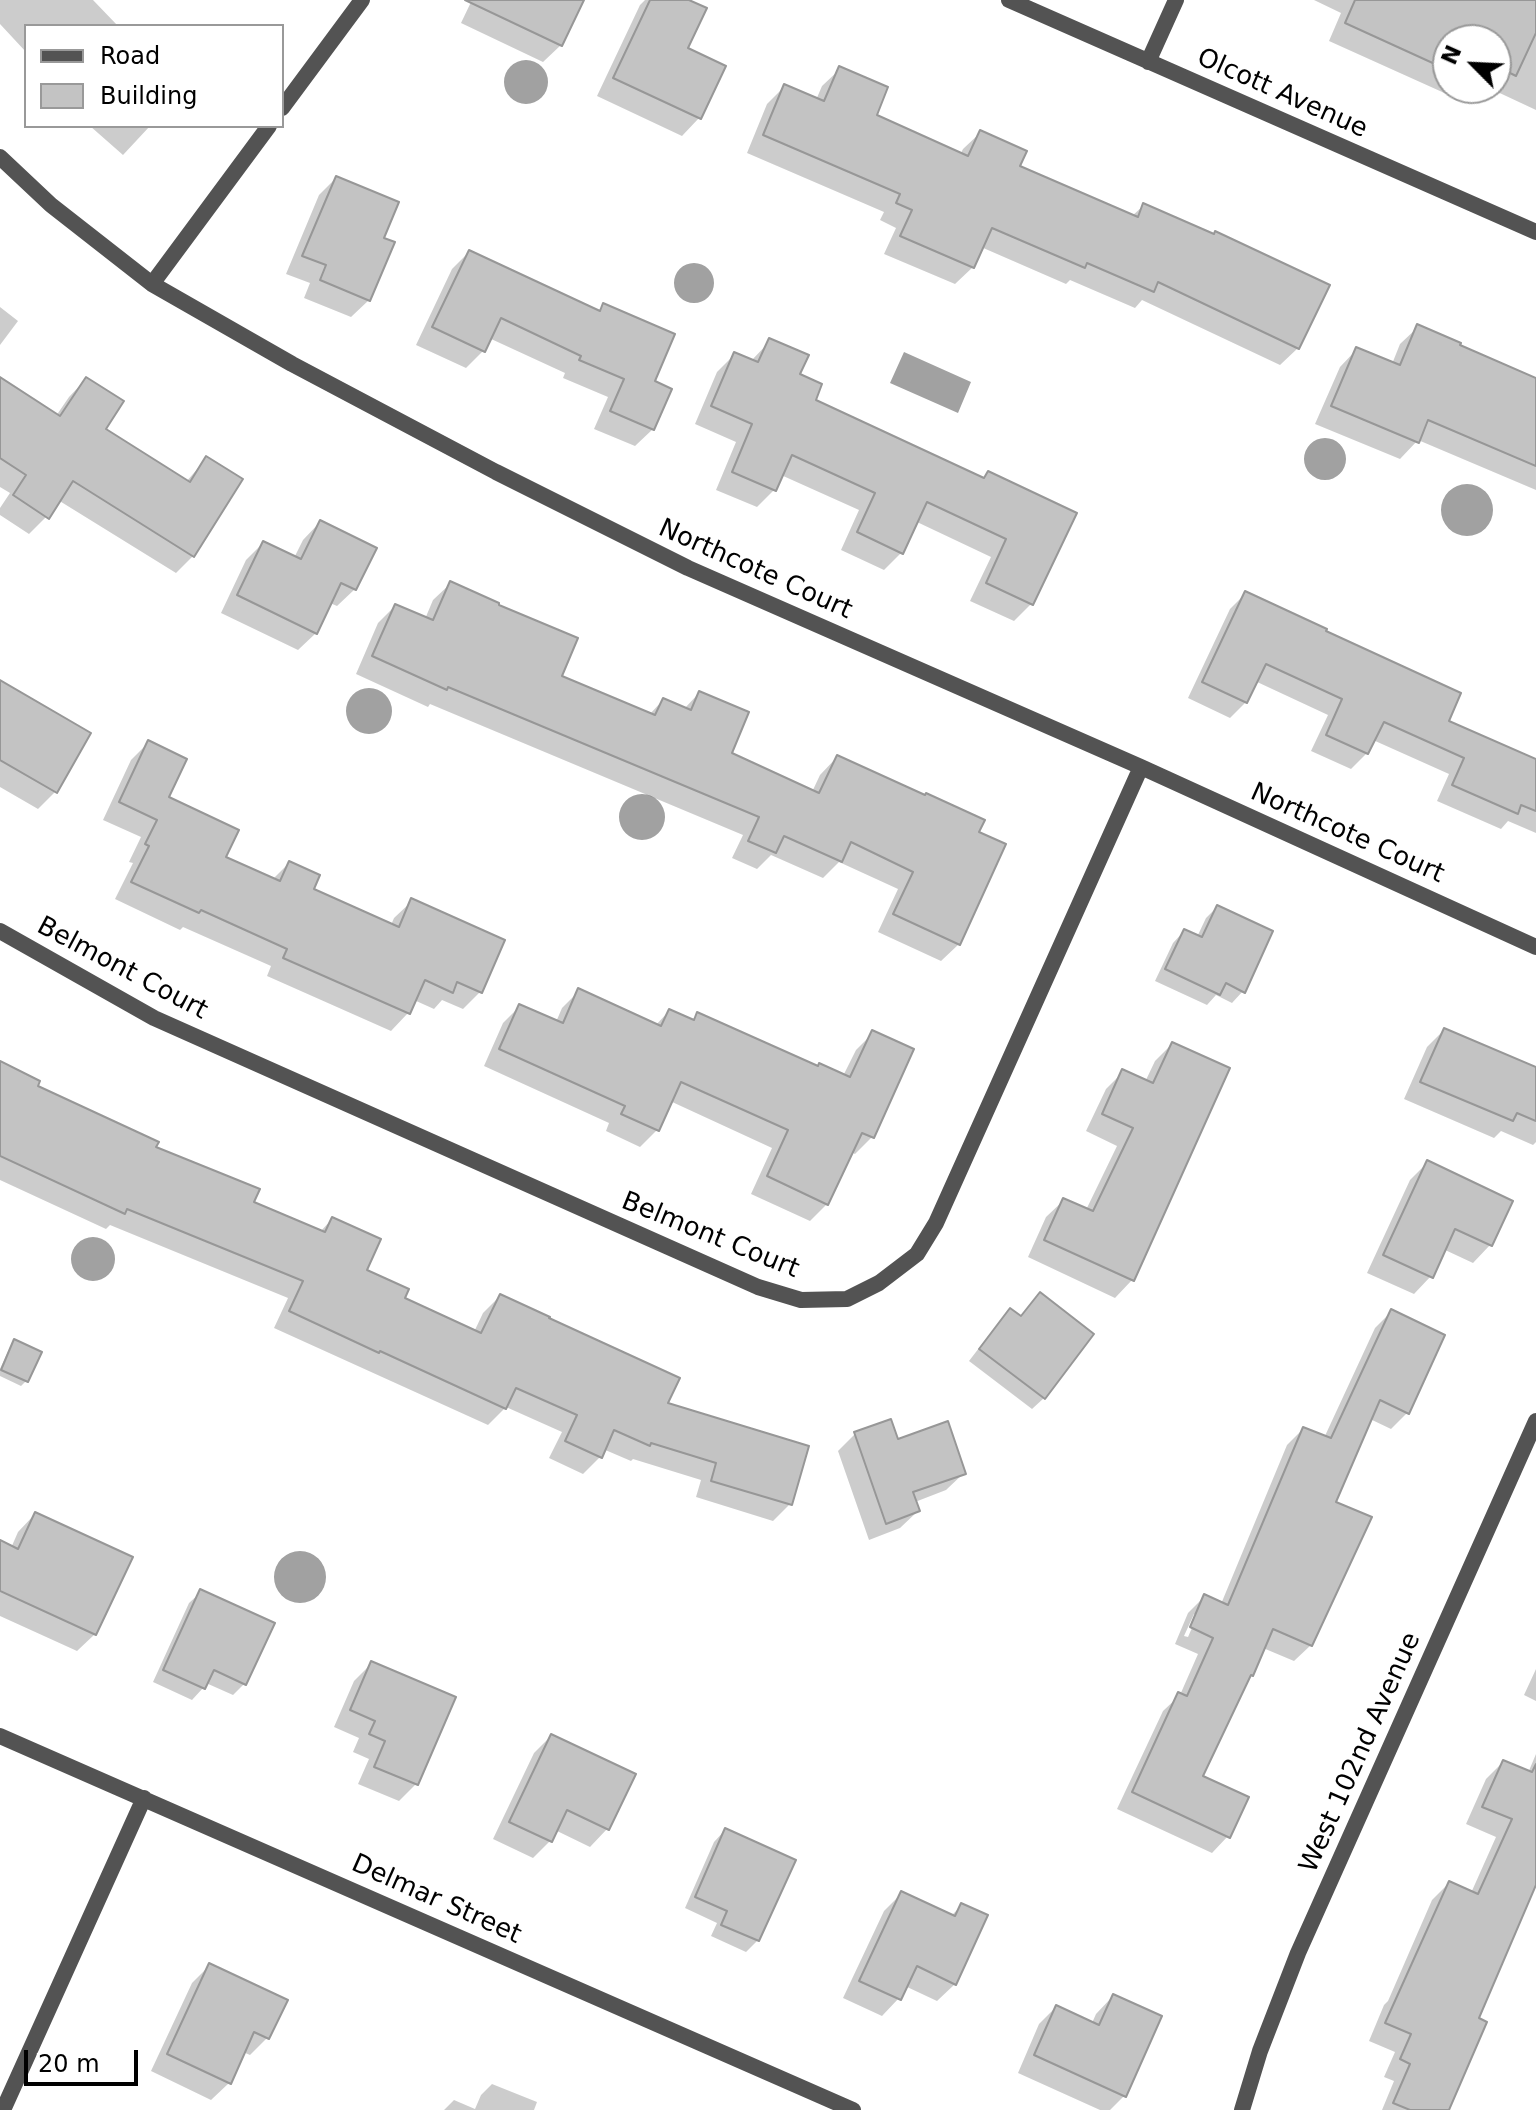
<!DOCTYPE html>
<html>
<head>
<meta charset="utf-8">
<style>
  body { margin:0 }
  #map { position:relative; width:1536px; height:2110px; overflow:hidden; background:#fff; font-family:"DejaVu Sans",sans-serif }
  canvas { display:block }
  .legend { position:absolute; left:24px; top:24px; width:260px; height:104px; box-sizing:border-box; background:#fff; border:2px solid #999; margin:0; padding:10px 14px; list-style:none; font-size:24px; color:#000 }
  .legend li { display:flex; align-items:center; gap:16px; height:40px }
  .legend b { width:40px; border:2px solid #999 }
  .north { position:absolute; left:1432px; top:24px; width:80px; height:80px; box-sizing:border-box; background:#fff; border:2px solid #999; border-radius:50%; rotate:294deg; font-size:22px; font-weight:700; line-height:32px; text-align:center; color:#000 }
  .north::after { content:''; display:block; margin:auto; width:28px; height:36px; background:#000; clip-path:polygon(50% 0,100% 100%,50% 72%,0 100%) }
  .scale { position:absolute; left:24px; top:2050px; width:114px; height:36px; box-sizing:border-box; border:4px solid #000; border-top:0; padding-left:10px; font-size:24px; line-height:28px; white-space:nowrap; color:#000; -webkit-text-stroke:6px #fff; paint-order:stroke }
</style>
</head>
<body>
<div id="map">
<canvas width="1536" height="2110"></canvas>
<ul class="legend">
<li><b style="height:10px;background:#535353"></b>Road</li>
<li><b style="height:22px;background:#c3c3c3"></b>Building</li>
</ul>
<div class="north">N</div>
<div class="scale">20 m</div>
</div>
<script>
const c = document.querySelector('canvas').getContext('2d');
c.lineJoin = 'round';
function fillPath(path, color) {
  c.fillStyle = color;
  c.fill(path, 'evenodd');
}
function strokePath(path, color, width, dash) {
  c.strokeStyle = color;
  c.lineWidth = width;
  c.lineCap = dash ? 'butt' : 'round';
  c.setLineDash(dash || []);
  c.stroke(path);
}
function write(font, color, halo, rows, align = 'center') {
  c.font = font + ' "DejaVu Sans",sans-serif';
  c.lineWidth = 7;
  c.setLineDash([]);
  c.textBaseline = 'middle';
  c.strokeStyle = halo;
  c.fillStyle = color;
  for (const [text, x, y, turn = 0] of rows) {
    c.save();
    c.translate(x, y);
    c.rotate((+turn || 0) * Math.PI / 180);
    c.textAlign = isNaN(turn) ? turn : align;
    if (halo) c.strokeText(text, 0, 0);
    c.fillText(text, 0, 0);
    c.restore();
  }
}
fillPath(new Path2D(`
  M504 82a22 22 0 1 1 44 0a22 22 0 1 1-44 0Z
  M674 283a20 20 0 1 1 40 0a20 20 0 1 1-40 0Z
  M 904,352 L 971,382 L 958,413 L 890,383 Z
  M1304 459a21 21 0 1 1 42 0a21 21 0 1 1-42 0Z
  M1441 510a26 26 0 1 1 52 0a26 26 0 1 1-52 0Z
  M346 711a23 23 0 1 1 46 0a23 23 0 1 1-46 0Z
  M619 817a23 23 0 1 1 46 0a23 23 0 1 1-46 0Z
  M71 1259a22 22 0 1 1 44 0a22 22 0 1 1-44 0Z
  M274 1577a26 26 0 1 1 52 0a26 26 0 1 1-52 0Z`), '#a1a1a1');
fillPath(new Path2D(`
  M 0,0 L 93,0 L 118,26 L 26,26 L 26,52 L 0,24 Z
  M 472,0 L 582,0 L 561,45 L 543,62 L 461,23 Z
  M 645,0 L 684,0 L 685,49 L 723,67 L 699,118 L 682,136 L 597,96 L 640,5 Z
  M 1314,0 L 1536,0 L 1536,110 L 1489,88 L 1496,88 L 1496,40 L 1448,40 L 1448,88 L 1460,88 L 1451,96 L 1329,41 L 1341,13 Z
  M 840,69 L 874,116 L 960,155 L 963,149 L 981,132 L 1018,167 L 1132,216 L 1143,206 L 1298,348 L 1280,365 L 1142,300 L 1135,308 L 1070,280 L 1066,284 L 981,247 L 973,267 L 955,284 L 884,254 L 896,228 L 880,220 L 884,212 L 747,153 L 767,104 L 784,87 L 816,100 L 822,86 Z
  M 90,126 L 150,126 L 123,155 Z
  M 336,178 L 382,239 L 369,300 L 351,317 L 304,298 L 310,283 L 286,274 L 319,195 Z
  M 469,252 L 597,312 L 604,306 L 652,382 L 653,429 L 635,446 L 594,429 L 608,397 L 563,378 L 565,373 L 489,338 L 483,351 L 466,368 L 416,345 L 452,269 Z
  M 0,307 L 18,321 L 0,345 Z
  M 1418,327 L 1457,346 L 1536,380 L 1536,490 L 1418,440 L 1400,459 L 1315,424 L 1340,367 L 1357,349 L 1392,364 L 1400,344 Z
  M 770,341 L 798,375 L 813,401 L 982,479 L 988,473 L 1031,604 L 1014,621 L 970,601 L 991,557 L 917,522 L 902,552 L 884,570 L 841,550 L 859,510 L 781,475 L 774,490 L 757,507 L 716,490 L 736,442 L 695,424 L 717,372 L 735,354 L 751,361 Z
  M 86,379 L 103,430 L 186,482 L 206,459 L 193,556 L 176,573 L 58,500 L 46,517 L 29,534 L 0,515 L 0,508 L 10,493 L 0,487 L 0,400 L 56,416 L 69,397 Z
  M 320,522 L 355,589 L 337,606 L 330,603 L 316,633 L 298,650 L 221,613 L 246,560 L 263,543 L 294,558 L 303,540 Z
  M 451,583 L 559,677 L 649,715 L 663,700 L 684,709 L 699,693 L 729,754 L 812,792 L 820,775 L 837,757 L 976,833 L 959,944 L 941,961 L 878,932 L 898,889 L 839,862 L 823,878 L 771,855 L 757,869 L 732,858 L 743,835 L 430,704 L 428,707 L 356,674 L 378,623 L 395,606 L 425,619 L 433,600 Z
  M 1246,593 L 1446,722 L 1536,761 L 1536,833 L 1508,821 L 1501,829 L 1437,801 L 1449,774 L 1373,740 L 1367,753 L 1351,769 L 1311,751 L 1328,715 L 1255,681 L 1246,702 L 1230,718 L 1188,698 L 1230,609 Z
  M 0,685 L 55,792 L 38,809 L 0,787 Z
  M 148,743 L 166,798 L 223,858 L 272,880 L 289,863 L 311,890 L 391,925 L 394,918 L 412,901 L 480,992 L 463,1009 L 442,1000 L 434,1009 L 414,1000 L 408,1013 L 391,1031 L 267,976 L 271,966 L 183,927 L 180,930 L 115,899 L 133,863 L 129,862 L 141,837 L 103,820 L 131,760 Z
  M 1217,907 L 1243,991 L 1232,1003 L 1216,995 L 1207,1005 L 1155,981 L 1173,943 L 1184,931 L 1197,937 L 1206,918 Z
  M 579,991 L 655,1026 L 669,1011 L 691,1021 L 698,1014 L 817,1068 L 843,1076 L 856,1050 L 873,1033 L 872,1137 L 855,1154 L 851,1152 L 827,1204 L 810,1221 L 751,1194 L 772,1148 L 670,1101 L 657,1130 L 640,1147 L 606,1131 L 609,1123 L 484,1066 L 503,1023 L 520,1006 L 556,1022 L 562,1008 Z
  M 1444,1030 L 1536,1069 L 1536,1142 L 1533,1145 L 1501,1131 L 1494,1138 L 1404,1099 L 1427,1047 Z
  M 1172,1044 L 1132,1280 L 1115,1298 L 1028,1257 L 1046,1217 L 1064,1200 L 1086,1210 L 1117,1146 L 1086,1131 L 1106,1089 L 1123,1072 L 1145,1082 L 1155,1061 Z
  M 0,1064 L 35,1087 L 154,1148 L 251,1203 L 320,1232 L 332,1219 L 364,1271 L 402,1299 L 474,1332 L 483,1313 L 500,1296 L 666,1404 L 790,1504 L 773,1521 L 696,1497 L 701,1480 L 633,1459 L 631,1461 L 603,1449 L 600,1457 L 583,1474 L 549,1458 L 562,1432 L 506,1407 L 488,1425 L 274,1328 L 288,1298 L 110,1225 L 106,1229 L 0,1180 Z
  M 1427,1163 L 1510,1202 L 1490,1245 L 1473,1263 L 1443,1249 L 1431,1276 L 1414,1294 L 1367,1273 L 1410,1180 Z
  M 1040,1294 L 1044,1398 L 1032,1409 L 969,1361 L 999,1322 L 1010,1310 L 1019,1318 Z
  M 1391,1312 L 1407,1413 L 1391,1429 L 1370,1419 L 1334,1503 L 1311,1645 L 1294,1661 L 1263,1648 L 1201,1776 L 1228,1836 L 1212,1853 L 1117,1809 L 1163,1711 L 1180,1695 L 1198,1654 L 1175,1644 L 1188,1613 L 1204,1597 L 1221,1604 L 1287,1445 L 1303,1429 L 1324,1438 L 1375,1328 ZM 1194,1614 L 1198,1614 L 1188,1637 L 1184,1636 Z
  M 15,1342 L 26,1381 L 21,1386 L 0,1376 L 0,1369 L 10,1347 Z
  M 855,1434 L 897,1442 L 964,1473 L 946,1490 L 915,1502 L 918,1511 L 900,1528 L 869,1540 L 838,1451 Z
  M 35,1514 L 95,1634 L 77,1651 L 0,1616 L 0,1543 L 11,1548 L 18,1532 Z
  M 201,1592 L 244,1684 L 233,1695 L 206,1683 L 203,1688 L 192,1700 L 153,1682 L 189,1603 Z
  M 371,1664 L 416,1784 L 399,1801 L 358,1784 L 369,1759 L 353,1752 L 359,1738 L 334,1727 L 354,1681 Z
  M 1536,1669 L 1536,1701 L 1524,1695 Z
  M 551,1736 L 607,1829 L 590,1847 L 555,1830 L 550,1841 L 533,1858 L 493,1839 L 534,1753 Z
  M 1536,1754 L 1536,1880 L 1476,2019 L 1447,2110 L 1382,2110 L 1394,2081 L 1384,2077 L 1395,2052 L 1369,2041 L 1384,2005 L 1388,2001 L 1432,1900 L 1449,1883 L 1471,1893 L 1496,1837 L 1466,1824 L 1486,1779 L 1503,1762 L 1528,1773 Z
  M 725,1830 L 758,1940 L 746,1952 L 711,1936 L 717,1923 L 685,1908 L 714,1842 Z
  M 902,1893 L 951,1916 L 962,1905 L 955,1984 L 937,2001 L 905,1986 L 899,1998 L 882,2016 L 843,1998 L 884,1911 Z
  M 209,1966 L 267,2038 L 250,2055 L 243,2052 L 229,2083 L 211,2100 L 151,2071 L 192,1983 Z
  M 1113,1996 L 1124,2096 L 1110,2110 L 1100,2110 L 1018,2073 L 1039,2024 L 1056,2007 L 1092,2023 L 1096,2014 Z
  M 492,2084 L 537,2102 L 534,2110 L 444,2110 L 454,2100 L 475,2109 L 481,2095 Z`), '#0003');
const building = new Path2D(`
  M 465,0 L 584,0 L 562,46 Z
  M 650,0 L 689,0 L 707,8 L 688,48 L 726,66 L 701,119 L 613,78 Z
  M 1355,0 L 1536,0 L 1536,33 L 1516,76 L 1496,66 L 1496,40 L 1448,40 L 1448,70 L 1345,23 Z
  M 839,66 L 888,87 L 877,115 L 968,156 L 980,130 L 1027,151 L 1020,166 L 1138,217 L 1143,203 L 1214,234 L 1215,231 L 1330,285 L 1299,349 L 1158,282 L 1154,292 L 1087,263 L 1085,268 L 992,228 L 974,268 L 900,236 L 912,210 L 896,203 L 900,194 L 763,135 L 784,84 L 824,101 Z
  M 336,176 L 399,202 L 384,238 L 395,242 L 370,301 L 320,280 L 326,265 L 302,256 Z
  M 469,250 L 600,311 L 603,303 L 675,334 L 655,381 L 672,389 L 654,430 L 610,411 L 624,379 L 579,360 L 581,356 L 501,318 L 485,352 L 432,327 Z
  M 1417,324 L 1461,343 L 1460,345 L 1536,378 L 1536,466 L 1428,420 L 1419,443 L 1331,406 L 1356,347 L 1400,365 Z
  M 769,338 L 809,355 L 800,374 L 822,384 L 816,400 L 984,478 L 988,471 L 1077,513 L 1033,605 L 986,583 L 1006,539 L 927,502 L 903,554 L 857,532 L 875,493 L 792,455 L 776,491 L 732,472 L 752,424 L 711,406 L 734,352 L 758,362 Z
  M 0,377 L 60,416 L 86,377 L 124,401 L 106,429 L 190,482 L 206,456 L 243,479 L 194,557 L 73,481 L 49,519 L 13,495 L 26,475 L 0,458 Z
  M 320,520 L 377,548 L 356,590 L 341,583 L 317,634 L 237,595 L 263,541 L 301,559 Z
  M 450,581 L 499,603 L 499,605 L 578,638 L 562,676 L 655,715 L 663,698 L 691,710 L 699,691 L 749,712 L 732,753 L 819,793 L 837,755 L 925,795 L 926,793 L 985,820 L 979,832 L 1006,844 L 960,945 L 893,914 L 913,872 L 851,842 L 842,862 L 784,836 L 776,853 L 748,841 L 759,817 L 448,687 L 447,690 L 372,656 L 395,604 L 433,620 Z
  M 1245,591 L 1327,629 L 1326,631 L 1461,693 L 1449,721 L 1536,759 L 1536,811 L 1521,805 L 1518,814 L 1452,785 L 1464,758 L 1384,722 L 1368,754 L 1326,735 L 1342,699 L 1266,664 L 1247,703 L 1202,682 Z
  M 0,680 L 91,733 L 57,793 L 0,760 Z
  M 148,740 L 187,759 L 169,797 L 239,830 L 226,857 L 280,881 L 289,861 L 320,875 L 314,889 L 399,927 L 411,898 L 505,940 L 482,993 L 457,982 L 453,993 L 425,980 L 410,1014 L 283,958 L 287,949 L 201,910 L 199,913 L 131,882 L 149,846 L 145,844 L 157,820 L 119,802 Z
  M 1217,905 L 1273,931 L 1245,993 L 1226,983 L 1220,995 L 1165,969 L 1184,929 L 1202,937 Z
  M 578,988 L 661,1026 L 669,1009 L 694,1020 L 697,1012 L 818,1066 L 819,1063 L 850,1077 L 872,1030 L 914,1049 L 874,1138 L 862,1133 L 828,1205 L 767,1176 L 788,1130 L 681,1082 L 659,1131 L 621,1114 L 625,1106 L 499,1049 L 519,1004 L 563,1023 Z
  M 1444,1028 L 1536,1067 L 1536,1121 L 1517,1113 L 1513,1121 L 1420,1082 Z
  M 1172,1042 L 1230,1068 L 1134,1281 L 1044,1240 L 1063,1198 L 1093,1211 L 1133,1128 L 1102,1114 L 1122,1069 L 1153,1083 Z
  M 0,1061 L 40,1081 L 38,1086 L 159,1142 L 156,1147 L 260,1189 L 254,1202 L 325,1232 L 332,1217 L 381,1239 L 367,1270 L 409,1289 L 405,1298 L 481,1333 L 500,1294 L 550,1317 L 549,1318 L 680,1378 L 668,1403 L 809,1446 L 792,1505 L 711,1481 L 716,1463 L 651,1443 L 650,1446 L 614,1430 L 602,1458 L 565,1441 L 577,1415 L 516,1388 L 506,1409 L 380,1351 L 379,1353 L 289,1311 L 303,1281 L 127,1209 L 125,1214 L 0,1156 Z
  M 1427,1160 L 1513,1201 L 1492,1246 L 1455,1229 L 1433,1278 L 1383,1255 Z
  M 1040,1292 L 1094,1334 L 1045,1399 L 979,1349 L 1010,1308 L 1021,1316 Z
  M 1391,1309 L 1445,1335 L 1409,1414 L 1380,1400 L 1336,1502 L 1372,1517 L 1312,1646 L 1273,1629 L 1253,1676 L 1251,1675 L 1203,1776 L 1249,1797 L 1230,1838 L 1132,1792 L 1178,1692 L 1187,1696 L 1213,1638 L 1190,1627 L 1204,1594 L 1228,1605 L 1303,1427 L 1331,1438 Z
  M 14,1339 L 42,1352 L 28,1382 L 1,1370 Z
  M 891,1419 L 898,1439 L 948,1421 L 966,1474 L 913,1492 L 920,1511 L 886,1524 L 854,1432 Z
  M 35,1512 L 133,1557 L 96,1635 L 0,1591 L 0,1540 L 18,1549 Z
  M 200,1589 L 275,1623 L 246,1685 L 214,1670 L 205,1689 L 163,1670 Z
  M 371,1661 L 456,1697 L 418,1785 L 374,1767 L 385,1741 L 369,1734 L 375,1721 L 350,1710 Z
  M 551,1734 L 636,1774 L 609,1830 L 567,1810 L 552,1842 L 509,1822 Z
  M 1503,1760 L 1532,1772 L 1536,1764 L 1536,1885 L 1479,2018 L 1487,2022 L 1449,2110 L 1410,2110 L 1393,2103 L 1410,2064 L 1400,2059 L 1411,2034 L 1385,2023 L 1449,1881 L 1478,1894 L 1512,1819 L 1482,1807 Z
  M 725,1828 L 796,1860 L 759,1941 L 721,1925 L 727,1911 L 695,1897 Z
  M 901,1891 L 955,1916 L 961,1903 L 988,1915 L 956,1985 L 917,1966 L 901,2000 L 859,1981 Z
  M 209,1963 L 288,2000 L 269,2039 L 254,2032 L 231,2084 L 167,2054 Z
  M 1113,1994 L 1162,2016 L 1126,2097 L 1034,2055 L 1056,2005 L 1099,2025 Z`);
fillPath(building, '#c3c3c3');
strokePath(building, '#979797', 2);
strokePath(new Path2D(`
  M 1009,0 L 1536,232
  M 1148,62 L 1176,0
  M 282,108 L 362,0
  M 0,157 L 51,205 L 152,284 L 292,364 L 496,472 L 688,568 L 1141,767 L 1536,947
  M 152,284 L 269,126
  M 0,931 L 154,1018 L 758,1287 L 801,1300 L 847,1299 L 879,1283 L 917,1254 L 936,1223 L 1141,767
  M 0,1736 L 853,2110
  M 3,2110 L 144,1798
  M 1242,2110 L 1260,2051 L 1298,1953 L 1536,1421`), '#535353', 16);
write('26px', '#000', '#fff', [
  ["Olcott Avenue",1282,94,24],
  ["Northcote Court",755,570,24],
  ["Northcote Court",1347,834,24],
  ["Belmont Court",122,969,28],
  ["Belmont Court",710,1236,22],
  ["West 102nd Avenue",1361,1753,-66],
  ["Delmar Street",436,1900,24]
]);
</script>
</body>
</html>
